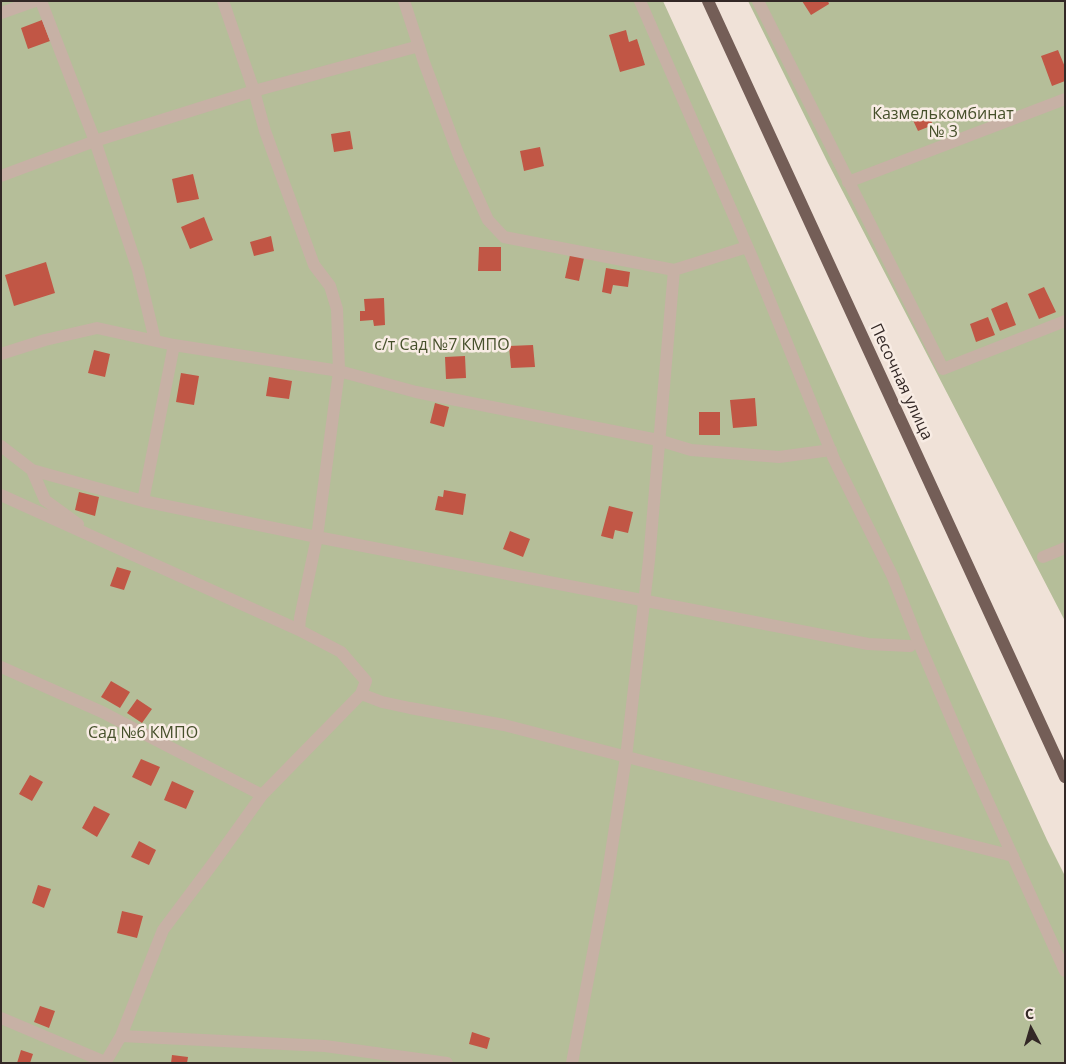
<!DOCTYPE html>
<html>
<head>
<meta charset="utf-8">
<style>
  body { margin:0 }
  #map { position:relative; width:1066px; height:1064px; overflow:hidden; background:#f0e2d8; font-family:"Open Sans",sans-serif }
  canvas { display:block }
  .frame { position:absolute; inset:0; border:2px solid #332826; pointer-events:none }
  .north { position:absolute; left:1006px; top:1004px; width:50px; height:50px; -webkit-text-stroke:4px #f8ece4; paint-order:stroke; rotate:354deg; font-size:14px; font-weight:700; line-height:20px; text-align:center; color:#332826 }
  .north::after { content:''; display:block; margin:auto; width:18px; height:22px; background:#332826; clip-path:polygon(50% 0,100% 100%,50% 72%,0 100%) }
</style>
</head>
<body>
<div id="map">
<canvas width="1066" height="1064"></canvas>
<div class="frame"></div>
<div class="north">С</div>
</div>
<script>
const context = document.querySelector('canvas').getContext('2d');
context.lineJoin = 'round';
function fill(path, color) {
  context.fillStyle = color;
  context.fill(path, 'evenodd');
}
function toPath(rows) {
  const path = new Path2D();
  for (const r of rows) {
    path.moveTo(r[0], r[1]);
    for (let i = 2; i < r.length; i += 2) path.lineTo(r[i], r[i + 1]);
  }
  return path;
}
function stroke(path, color, width, dash) {
  context.strokeStyle = color;
  context.lineWidth = width;
  context.lineCap = dash ? 'butt' : 'round';
  context.setLineDash(dash || []);
  context.stroke(path);
}
function write(font, color, halo, rows, align = 'center') {
  context.font = font + ' "Open Sans",sans-serif';
  context.lineWidth = 5;
  context.setLineDash([]);
  context.textBaseline = 'middle';
  context.strokeStyle = halo;
  context.fillStyle = color;
  for (const [text, x, y, turn = 0] of rows) {
    context.save();
    context.translate(x, y);
    context.rotate((+turn || 0) * Math.PI / 180);
    context.textAlign = isNaN(turn) ? turn : align;
    if (halo) context.strokeText(text, 0, 0);
    context.fillText(text, 0, 0);
    context.restore();
  }
}
fill(toPath([
  [1,1,663,1,1047,840,1065,876,1065,1063,1,1063],
  [748,1,1065,1,1065,621,828,163]
]), '#b5be99');
fill(toPath([
  [802,1,828,1,829,4,811,15],
  [42,20,50,41,28,49,21,28],
  [626,30,629,42,637,39,645,65,620,72,609,35],
  [1058,50,1065,67,1065,81,1052,86,1041,56],
  [926,109,933,125,918,131,911,116],
  [350,131,353,149,334,152,331,134],
  [540,147,544,166,524,171,520,151],
  [193,174,199,199,177,203,172,179],
  [204,217,213,240,190,249,181,227],
  [271,236,274,251,254,256,250,242],
  [479,247,501,247,501,271,478,271],
  [570,255,584,258,579,281,565,278],
  [46,262,55,293,14,306,5,275],
  [606,268,630,272,628,287,613,285,611,294,602,292],
  [1044,287,1056,312,1039,319,1028,294],
  [384,298,385,325,374,326,373,320,360,321,360,311,365,311,364,299],
  [1007,302,1016,325,1000,331,991,309],
  [988,317,995,335,976,342,970,324],
  [533,345,535,367,511,368,509,346],
  [94,350,110,354,105,377,88,373],
  [465,356,466,378,446,379,445,357],
  [181,373,199,376,194,405,176,402],
  [269,377,292,381,289,399,266,396],
  [755,398,757,426,733,428,730,400],
  [435,403,449,407,444,427,430,423],
  [699,412,720,412,720,435,699,435],
  [444,490,466,494,463,515,435,510,438,496,443,497],
  [79,492,99,497,95,516,75,510],
  [609,506,633,512,628,533,615,530,613,539,601,536],
  [510,531,530,539,523,557,503,549],
  [117,567,131,571,124,590,110,586],
  [111,681,130,692,120,708,101,697],
  [137,699,152,709,142,723,127,713],
  [141,759,160,767,151,786,132,777],
  [30,775,43,782,32,801,19,794],
  [172,781,194,791,186,809,164,800],
  [94,806,110,814,97,837,82,828],
  [139,841,156,850,149,865,131,857],
  [38,885,51,889,44,908,32,903],
  [122,911,143,916,137,938,117,933],
  [40,1006,55,1011,49,1028,34,1022],
  [472,1032,490,1038,487,1049,469,1044],
  [21,1050,33,1054,30,1063,17,1063],
  [172,1055,188,1057,187,1063,171,1063]
]), '#c15645');
stroke(toPath([
  [41,1,95,141,138,270,155,340],
  [223,1,254,91,265,131,314,265,330,286,337,309,339,371,317,537,300,618,299,630],
  [404,1,424,62,459,156,488,220,504,237,674,270,747,247],
  [640,1,754,262,834,459,893,577,918,641,969,760,1065,971],
  [758,1,943,369,1065,321],
  [1,13,35,1],
  [1,176,95,141,254,91,419,46],
  [848,182,1065,99],
  [1,354,45,340,97,328,174,345,339,371,416,392,658,440,691,450,779,457,831,450],
  [1,446,32,470,45,500,78,524],
  [32,470,143,501,317,537,868,644,910,646],
  [1,495,299,630,341,652,366,681,361,694,262,795,214,862,163,930,121,1036,105,1063],
  [143,501,174,345],
  [1043,557,1065,548],
  [1,667,102,712,262,795],
  [361,694,382,702,410,708,504,725,835,811,1013,856],
  [1,1018,105,1062],
  [121,1036,325,1046,447,1063],
  [572,1063,606,885,626,757,649,560,674,270]
]), '#c7b1a5', 12);
stroke(toPath([
  [708,1,1065,777]
]), '#745e57', 12);
write('16px', '#46502b', '#f8ece4', [
  ["Казмелькомбинат",943,114],
  ["№ 3",943,132],
  ["с/т Сад №7 КМПО",442,345],
  ["Сад №6 КМПО",143,733]
]);
write('16px', '#332826', '#f8ece4', [
  ["Песочная улица",901,382,65]
]);
</script>
</body>
</html>
